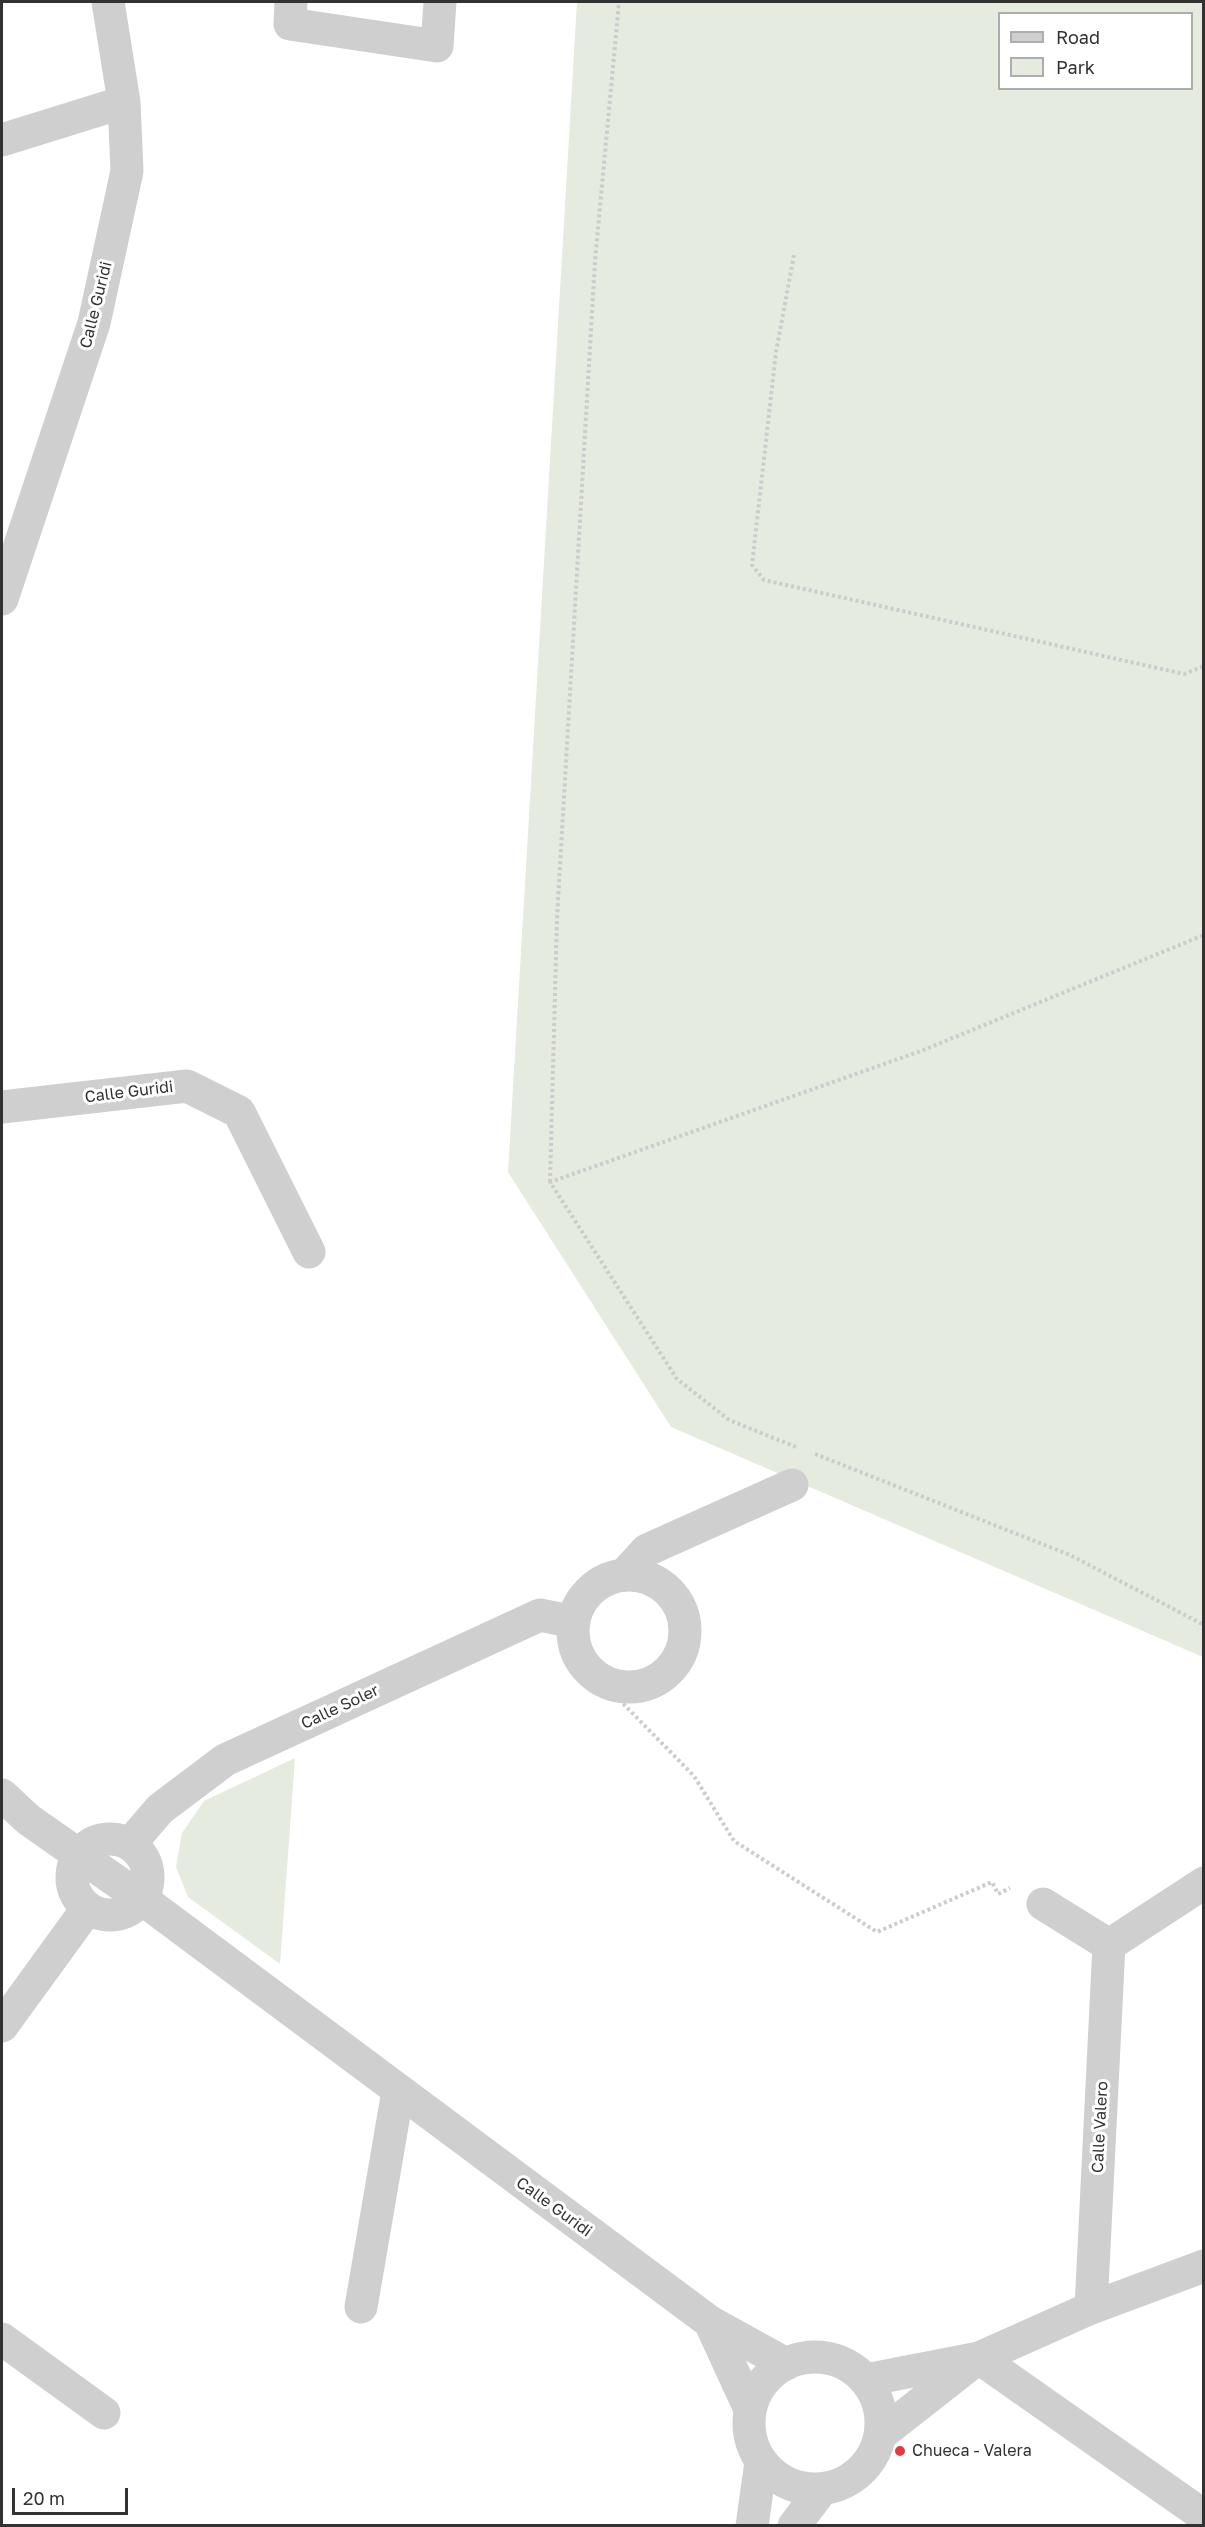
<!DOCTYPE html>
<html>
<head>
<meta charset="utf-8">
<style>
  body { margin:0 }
  #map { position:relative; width:1205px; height:2527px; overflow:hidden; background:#fff; font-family:"Golos Text",sans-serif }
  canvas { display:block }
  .frame { position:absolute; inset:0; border:3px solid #323232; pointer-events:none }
  .legend { position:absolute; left:998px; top:12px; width:195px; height:78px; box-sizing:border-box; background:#fff; border:2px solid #adadad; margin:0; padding:8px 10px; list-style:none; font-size:18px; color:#323232 }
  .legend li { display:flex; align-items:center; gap:12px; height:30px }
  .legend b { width:30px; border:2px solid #adadad }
  .scale { position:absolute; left:12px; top:2488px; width:116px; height:27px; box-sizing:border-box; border:3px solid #323232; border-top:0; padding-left:8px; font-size:18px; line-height:21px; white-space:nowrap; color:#323232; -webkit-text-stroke:4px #fff; paint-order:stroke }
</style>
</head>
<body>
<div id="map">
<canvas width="1205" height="2527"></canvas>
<div class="frame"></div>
<ul class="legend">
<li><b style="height:8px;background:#cfcfcf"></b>Road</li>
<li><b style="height:16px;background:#e5ebde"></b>Park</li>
</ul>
<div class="scale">20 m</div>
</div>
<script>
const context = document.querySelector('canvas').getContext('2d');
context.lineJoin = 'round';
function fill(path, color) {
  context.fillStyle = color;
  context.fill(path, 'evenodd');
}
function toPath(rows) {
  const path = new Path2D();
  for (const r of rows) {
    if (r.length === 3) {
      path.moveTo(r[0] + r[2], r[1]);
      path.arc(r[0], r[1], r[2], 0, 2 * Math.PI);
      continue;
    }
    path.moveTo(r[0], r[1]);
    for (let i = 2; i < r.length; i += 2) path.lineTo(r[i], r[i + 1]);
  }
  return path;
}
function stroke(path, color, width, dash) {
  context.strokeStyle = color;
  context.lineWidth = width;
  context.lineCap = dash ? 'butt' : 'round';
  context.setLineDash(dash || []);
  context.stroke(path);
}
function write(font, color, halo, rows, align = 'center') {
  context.font = font + ' "Golos Text",sans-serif';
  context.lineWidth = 6;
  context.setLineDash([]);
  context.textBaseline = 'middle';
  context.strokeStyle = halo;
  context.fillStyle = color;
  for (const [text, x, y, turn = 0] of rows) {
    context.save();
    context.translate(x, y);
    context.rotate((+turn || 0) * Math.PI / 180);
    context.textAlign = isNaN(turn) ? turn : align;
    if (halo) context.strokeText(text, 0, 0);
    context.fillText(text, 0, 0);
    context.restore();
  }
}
fill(toPath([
  [577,2,1203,2,1203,1657,671,1427,508,1172],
  [1000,14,1192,14,1192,88,1000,88],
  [295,1758,280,1964,188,1897,176,1867,182,1833,204,1801]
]), '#e5ebde');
stroke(toPath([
  [794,255,776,352,752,565,764,580,1184,674,1204,666],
  [550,1182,557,918,595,261,619,2],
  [796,1447,729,1420,677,1379,550,1182,921,1051,1204,935],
  [815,1454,1070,1555,1204,1625],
  [598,1678,694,1776,734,1841,877,1932,992,1882,998,1894,1010,1888]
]), '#ccc', 4, [3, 3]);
stroke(toPath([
  [291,2,290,24,437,46,440,2],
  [2,140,124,102],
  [2,599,94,323,127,171,124,102,108,2],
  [2,1107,187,1086,239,1112,309,1252],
  [624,1575,647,1550,792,1485],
  [629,1631,56],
  [2,1795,29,1820,142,1899,710,2322,786,2364],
  [110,1877,38],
  [130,1844,160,1809,225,1760,540,1615,574,1622],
  [1043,1904,1109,1945],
  [2,2026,87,1909],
  [361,2307,398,2091],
  [1091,2308,1109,1945,1204,1883],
  [710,2322,750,2409],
  [2,2339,104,2413],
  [815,2423,66],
  [979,2358,1204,2516],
  [866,2380,979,2358,1091,2308,1204,2266],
  [880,2435,973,2362],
  [752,2526,761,2462],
  [794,2526,822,2489]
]), '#cfcfcf', 33);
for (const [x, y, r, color] of [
  [900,2451,6,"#e23b42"]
]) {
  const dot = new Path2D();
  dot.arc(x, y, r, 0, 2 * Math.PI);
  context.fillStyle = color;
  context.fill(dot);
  stroke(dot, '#fff', 2);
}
write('16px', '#323232', '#fff', [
  ["Calle Guridi",96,305,-76],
  ["Calle Guridi",129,1092,-7],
  ["Calle Soler",340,1707,-25],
  ["Calle Valero",1100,2127,-87],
  ["Calle Guridi",554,2207,36]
]);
write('16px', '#323232', '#fff', [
  ["Chueca - Valera",912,2451]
], 'left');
</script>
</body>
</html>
